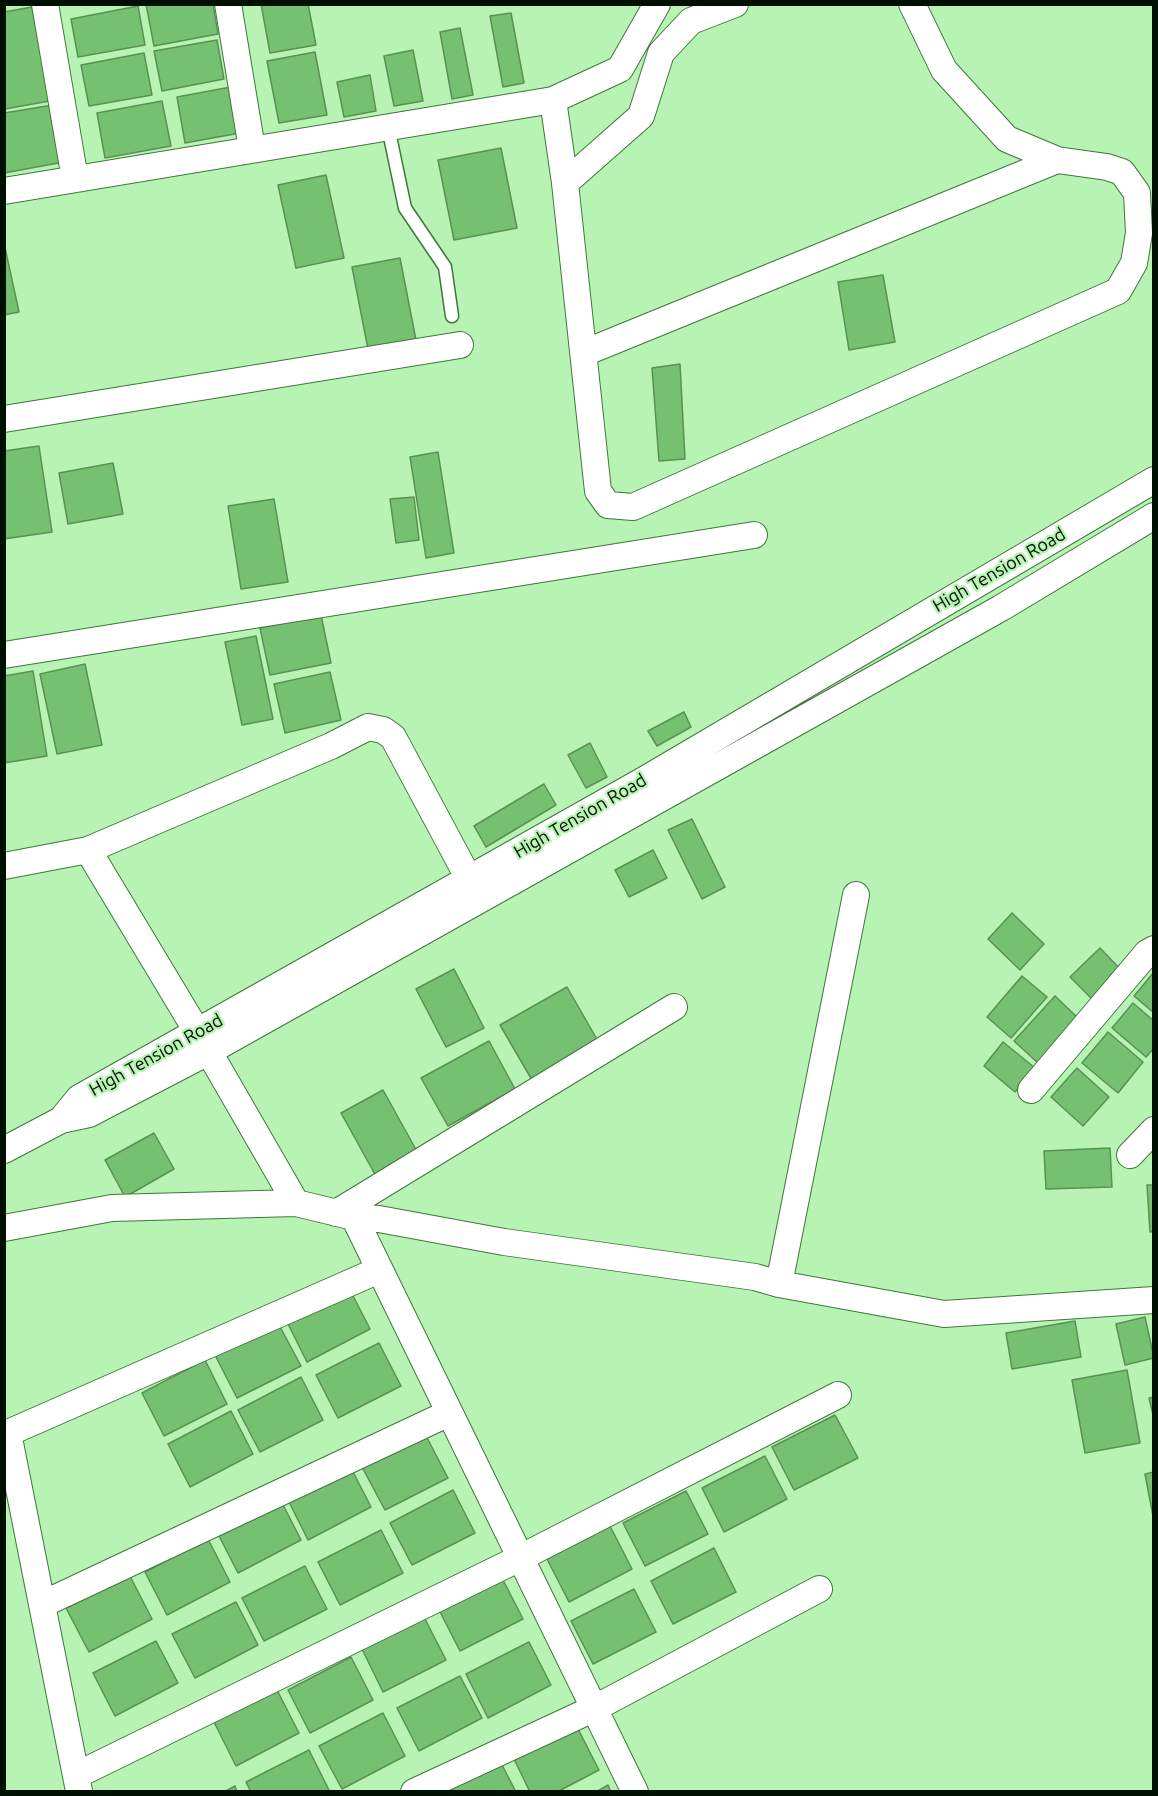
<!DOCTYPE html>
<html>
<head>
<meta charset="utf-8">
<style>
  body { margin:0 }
  #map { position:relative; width:1158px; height:1796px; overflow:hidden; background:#b7f3b2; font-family:Ubuntu,sans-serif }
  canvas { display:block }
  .frame { position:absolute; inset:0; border:6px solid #001000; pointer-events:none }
</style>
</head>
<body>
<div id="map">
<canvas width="1158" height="1796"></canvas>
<div class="frame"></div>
</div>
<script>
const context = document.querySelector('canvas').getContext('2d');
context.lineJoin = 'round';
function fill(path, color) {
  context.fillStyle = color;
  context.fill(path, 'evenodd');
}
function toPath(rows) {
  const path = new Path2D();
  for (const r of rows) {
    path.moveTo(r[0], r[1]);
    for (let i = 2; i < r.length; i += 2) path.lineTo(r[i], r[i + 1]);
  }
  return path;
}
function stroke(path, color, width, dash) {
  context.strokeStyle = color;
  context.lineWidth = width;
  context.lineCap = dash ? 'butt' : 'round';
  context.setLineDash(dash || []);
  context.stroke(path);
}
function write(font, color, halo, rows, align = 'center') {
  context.font = font + ' Ubuntu,sans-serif';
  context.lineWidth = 4.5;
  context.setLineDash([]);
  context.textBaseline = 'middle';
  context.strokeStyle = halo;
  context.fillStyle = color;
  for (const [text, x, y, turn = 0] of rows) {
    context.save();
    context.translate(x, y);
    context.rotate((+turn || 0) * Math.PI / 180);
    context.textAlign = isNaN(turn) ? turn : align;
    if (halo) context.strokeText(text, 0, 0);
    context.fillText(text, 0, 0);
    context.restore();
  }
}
const building = toPath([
  [146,4,213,4,218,34,154,46,146,4],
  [261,4,308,4,316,45,270,53,261,4],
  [138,6,145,45,78,57,71,19,138,6],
  [32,7,50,101,5,109,4,12,32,7],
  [511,13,524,83,503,87,490,16,511,13],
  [460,28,473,95,452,99,440,32,460,28],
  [217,40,224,79,162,91,154,51,217,40],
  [413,50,423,101,394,106,384,56,413,50],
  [315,52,327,115,279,123,267,61,315,52],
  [144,53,152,95,89,106,81,65,144,53],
  [370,75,376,111,344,117,337,82,370,75],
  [231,87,240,133,185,143,177,97,231,87],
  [162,101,171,146,105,158,97,113,162,101],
  [53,105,64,162,4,173,4,113,53,105],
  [501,148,517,228,454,240,438,160,501,148],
  [326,175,344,258,296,268,278,185,326,175],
  [4,243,19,312,4,315,4,243],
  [400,258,416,340,368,349,352,267,400,258],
  [883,275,895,342,849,350,838,282,883,275],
  [680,364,685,459,659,461,652,368,680,364],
  [39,446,52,532,4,539,4,451,39,446],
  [438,452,454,553,426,558,410,457,438,452],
  [113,463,123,514,68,524,59,473,113,463],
  [414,497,419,540,396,543,390,499,414,497],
  [274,499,288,582,241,589,228,506,274,499],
  [321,615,331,663,270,675,260,628,321,615],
  [256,636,273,719,242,725,225,642,256,636],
  [85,664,102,745,57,754,40,674,85,664],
  [33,671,47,756,4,763,4,676,33,671],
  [330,672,341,720,285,733,274,684,330,672],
  [684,712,691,727,657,746,648,731,684,712],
  [590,743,607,777,586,788,568,755,590,743],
  [544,784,556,805,486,847,474,826,544,784],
  [692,819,725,887,702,899,668,830,692,819],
  [653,850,667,878,629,897,615,870,653,850],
  [1012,913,1044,944,1020,970,988,939,1012,913],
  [1100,948,1126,975,1097,1004,1070,977,1100,948],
  [454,969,484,1028,446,1047,416,989,454,969],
  [1154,972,1154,1013,1134,996,1154,972],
  [1022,976,1047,997,1011,1038,987,1017,1022,976],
  [567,987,598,1041,532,1080,500,1025,567,987],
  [1055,996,1079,1019,1038,1063,1014,1041,1055,996],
  [1133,1003,1154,1021,1154,1048,1146,1057,1112,1028,1133,1003],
  [1108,1032,1143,1062,1118,1093,1082,1063,1108,1032],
  [489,1041,515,1089,448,1126,421,1078,489,1041],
  [1003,1042,1035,1068,1015,1092,984,1066,1003,1042],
  [1077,1068,1109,1097,1083,1126,1051,1097,1077,1068],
  [383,1090,419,1155,377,1178,341,1113,383,1090],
  [154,1133,174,1169,125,1197,105,1160,154,1133],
  [1110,1148,1112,1187,1046,1189,1044,1151,1110,1148],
  [1147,1185,1154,1185,1154,1231,1150,1232,1147,1185],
  [348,1286,370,1329,307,1362,285,1318,348,1286],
  [1145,1317,1154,1358,1125,1365,1116,1324,1145,1317],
  [1075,1321,1081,1357,1012,1369,1006,1333,1075,1321],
  [278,1323,301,1366,237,1398,215,1355,278,1323],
  [379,1343,401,1386,338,1418,316,1375,379,1343],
  [205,1360,227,1404,164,1436,142,1393,205,1360],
  [1127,1370,1140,1443,1085,1453,1072,1380,1127,1370],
  [301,1377,323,1420,260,1452,238,1410,301,1377],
  [1154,1397,1154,1419,1149,1398,1154,1397],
  [231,1411,253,1454,190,1487,168,1444,231,1411],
  [835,1415,858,1458,794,1490,772,1447,835,1415],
  [425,1434,448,1478,385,1510,362,1467,425,1434],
  [765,1456,787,1499,724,1532,702,1488,765,1456],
  [349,1464,371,1507,308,1540,286,1496,349,1464],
  [1154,1472,1154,1516,1153,1516,1145,1474,1154,1472],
  [453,1490,475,1533,412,1565,390,1523,453,1490],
  [686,1491,708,1534,645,1566,623,1523,686,1491],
  [279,1497,301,1540,238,1573,216,1530,279,1497],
  [610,1526,632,1569,569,1602,547,1559,610,1526],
  [381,1530,403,1573,340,1605,318,1562,381,1530],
  [208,1539,230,1582,167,1615,145,1572,208,1539],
  [714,1548,736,1592,673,1624,651,1581,714,1548],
  [305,1566,327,1609,264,1641,242,1598,305,1566],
  [130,1576,152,1619,89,1652,66,1608,130,1576],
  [501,1576,523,1619,460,1651,438,1608,501,1576],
  [634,1589,656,1632,593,1664,571,1621,634,1589],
  [236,1602,258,1645,195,1678,172,1634,236,1602],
  [424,1617,446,1660,383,1692,362,1649,424,1617],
  [156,1641,178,1683,115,1716,93,1673,156,1641],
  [529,1642,551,1685,488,1718,466,1674,529,1642],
  [351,1657,373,1700,310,1733,288,1690,351,1657],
  [460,1676,482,1718,419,1751,397,1708,460,1676],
  [277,1690,299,1733,236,1766,214,1722,277,1690],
  [383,1713,405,1756,342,1789,319,1746,383,1713],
  [577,1727,599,1770,557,1792,530,1792,514,1759,577,1727],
  [309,1750,330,1792,251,1792,246,1782,309,1750],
  [501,1763,516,1792,445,1792,501,1763],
  [608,1785,611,1792,596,1792,608,1785],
  [235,1786,237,1792,224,1792,235,1786]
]);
fill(building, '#76c171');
stroke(building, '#599155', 1.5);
const lane = toPath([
  [388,127,405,208,445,267,452,316]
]);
const street = toPath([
  [45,4,75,179],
  [228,4,252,149],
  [553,100,565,183,598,491,608,505,633,507,1118,291,1134,263,1139,233,1137,193,1122,172,1107,167,1057,160,1007,139,944,70,912,4],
  [565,183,641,116,661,53,691,21,735,4],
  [4,191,553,100,620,69,657,4],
  [584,353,1057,160],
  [4,419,460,345],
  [4,655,754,535],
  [88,850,198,1033,296,1203],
  [4,866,88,850,331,746,368,727,383,730,393,737,469,879],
  [1031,1090,1147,953,1154,949],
  [61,1120,79,1098,644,780,1154,480],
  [4,1150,61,1120,89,1114,208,1052,1001,608,1154,516],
  [1130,1155,1154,1130],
  [336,1213,674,1007],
  [354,1217,635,1792],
  [4,1228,112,1208,296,1203,354,1217,379,1219,504,1242,755,1277,779,1284,944,1314,1154,1300],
  [779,1284,856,895],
  [43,1604,449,1413],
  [77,1775,520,1558,838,1395],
  [79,1791,8,1433,379,1270],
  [414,1792,595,1708,819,1589]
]);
stroke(lane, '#40773d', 15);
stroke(street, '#40773d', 28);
stroke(lane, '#fff', 12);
stroke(street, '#fff', 26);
write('18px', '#001000', '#b7f3b2', [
  ["High Tension Road",999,570,-30],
  ["High Tension Road",580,816,-30],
  ["High Tension Road",156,1055,-29]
]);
</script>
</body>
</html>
